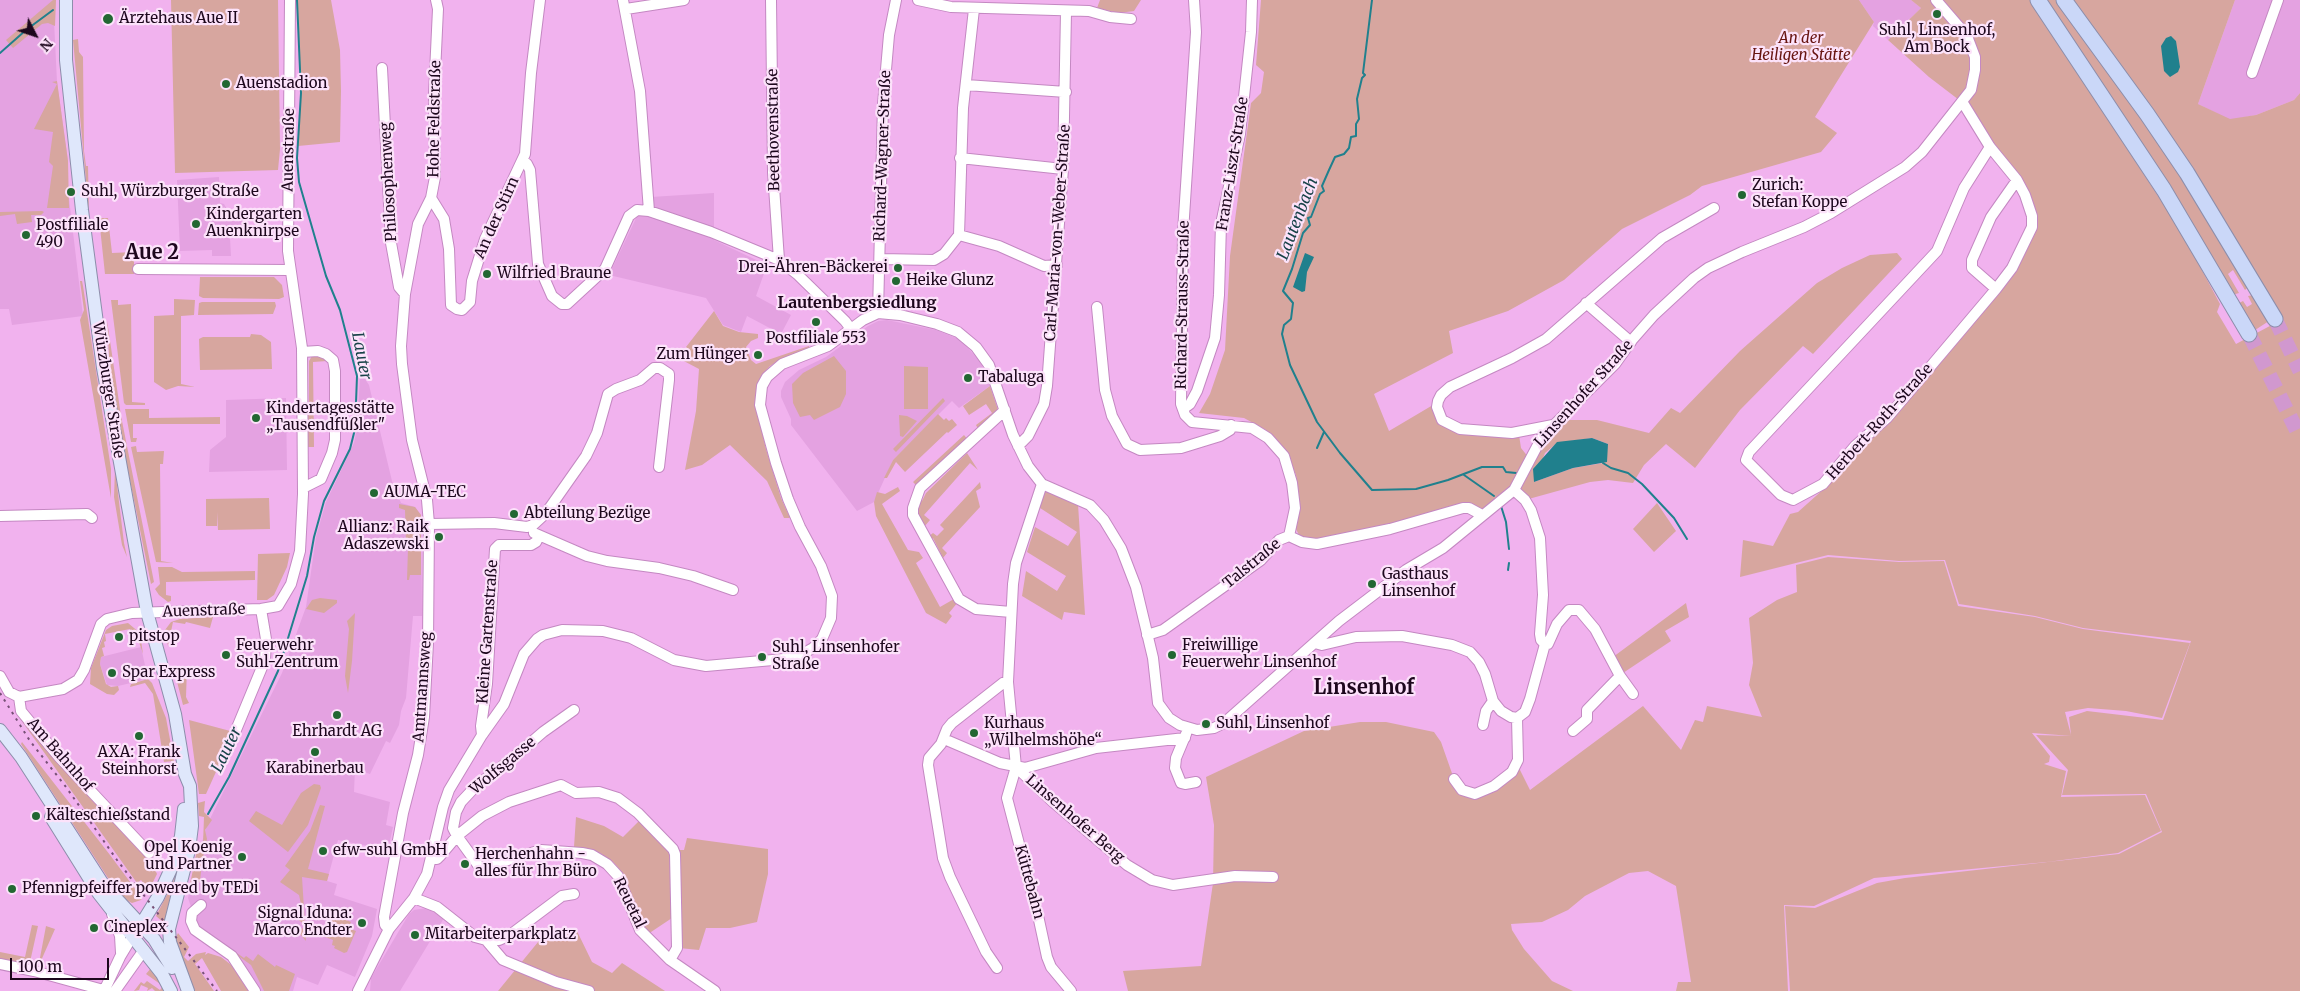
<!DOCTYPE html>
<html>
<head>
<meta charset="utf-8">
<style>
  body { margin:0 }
  #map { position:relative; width:2300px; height:991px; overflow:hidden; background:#f1b2ee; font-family:Merriweather,serif }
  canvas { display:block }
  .north { position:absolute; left:10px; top:10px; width:50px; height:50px; -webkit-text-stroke:4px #fce2fa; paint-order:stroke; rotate:131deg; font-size:14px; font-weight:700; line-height:20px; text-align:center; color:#1d071d }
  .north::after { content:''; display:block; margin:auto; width:18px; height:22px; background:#1d071d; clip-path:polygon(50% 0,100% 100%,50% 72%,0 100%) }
  .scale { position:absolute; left:10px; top:958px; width:99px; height:22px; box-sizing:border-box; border:2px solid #1d071d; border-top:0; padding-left:6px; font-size:15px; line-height:18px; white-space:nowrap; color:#1d071d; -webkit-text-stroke:4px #fce2fa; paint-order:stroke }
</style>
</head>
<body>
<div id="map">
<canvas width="2300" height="991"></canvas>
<div class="north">N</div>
<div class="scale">100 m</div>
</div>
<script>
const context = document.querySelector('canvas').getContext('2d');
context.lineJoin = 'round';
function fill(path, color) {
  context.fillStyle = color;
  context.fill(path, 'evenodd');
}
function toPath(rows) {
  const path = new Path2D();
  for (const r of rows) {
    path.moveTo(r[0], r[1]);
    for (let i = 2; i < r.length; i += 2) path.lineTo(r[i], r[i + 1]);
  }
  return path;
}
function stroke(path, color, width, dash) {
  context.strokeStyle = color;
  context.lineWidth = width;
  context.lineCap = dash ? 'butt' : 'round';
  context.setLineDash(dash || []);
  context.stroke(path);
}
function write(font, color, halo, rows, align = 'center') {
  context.font = font + ' Merriweather,serif';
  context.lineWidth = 4.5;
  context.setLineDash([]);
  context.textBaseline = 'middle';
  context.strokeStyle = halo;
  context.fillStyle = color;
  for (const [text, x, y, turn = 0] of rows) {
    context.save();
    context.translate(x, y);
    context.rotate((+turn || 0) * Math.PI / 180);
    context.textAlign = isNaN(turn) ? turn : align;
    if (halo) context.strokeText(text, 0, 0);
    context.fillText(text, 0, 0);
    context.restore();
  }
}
fill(toPath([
  [0,0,53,0,57,82,68,161,67,182,83,316,12,325,9,309,0,309],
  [1859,0,1911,0,1921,8,1888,40,1873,26,1874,22],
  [2235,0,2300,0,2300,93,2294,100,2256,115,2230,120,2198,104],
  [219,177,220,203,224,204,229,213,246,216,245,226,230,238,231,256,212,256,212,250,180,251,177,180],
  [714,193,714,240,767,265,756,296,791,315,781,334,747,316,741,332,723,325,706,298,609,275,638,214,651,197],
  [887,320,936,330,959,339,981,362,990,386,959,408,952,401,893,460,874,502,857,511,791,425,791,419,781,397,781,391,785,382,799,370,826,357,868,326,878,321],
  [363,376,369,385,392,481,401,503,415,507,421,515,422,616,413,616,406,698,401,711,399,725,390,743,386,741,370,774,355,769,354,792,390,802,386,825,393,827,388,850,338,840,327,881,337,884,334,895,377,909,372,936,355,977,327,965,318,985,297,977,293,991,259,991,242,962,200,933,188,898,206,827,282,673,306,607,316,537,326,502,354,443,357,429,360,377],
  [286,398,287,470,209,472,210,450,226,437,226,400],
  [141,647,148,679,118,686,107,685,100,664,101,657],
  [427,908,444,918,400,991,370,991,371,978,409,914,414,910]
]), '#e4a2e1');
fill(toPath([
  [53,0,56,0,55,26,48,23,42,24,13,48,6,40],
  [171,0,278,0,280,149,278,170,175,173],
  [297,0,331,0,340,50,341,91,340,142,298,146,301,93],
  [1100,0,1141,0,1134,11,1119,13,1097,8],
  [1261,0,1859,0,1874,22,1815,117,1837,133,1821,152,1702,186,1690,195,1622,229,1564,280,1508,311,1449,331,1453,353,1374,394,1389,431,1438,402,1447,422,1519,435,1521,448,1529,458,1558,420,1597,420,1649,433,1671,408,1680,413,1740,351,1817,283,1842,268,1870,255,1897,253,1902,259,1813,354,1803,346,1740,410,1695,468,1666,444,1644,465,1633,483,1608,480,1590,482,1525,500,1514,490,1484,509,1468,504,1394,524,1316,539,1300,537,1295,527,1299,503,1296,475,1288,456,1266,430,1244,418,1199,413,1210,394,1225,350,1230,256,1251,103,1261,93,1264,72,1256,65],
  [1592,438,1608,444,1603,463,1573,468,1534,482,1545,453,1557,443],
  [1911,0,2030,0,2181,231,2220,304,2217,312,2236,344,2283,319,2192,168,2072,0,2235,0,2198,104,2230,119,2256,115,2294,100,2300,93,2300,991,1790,991,1785,906,1815,908,1877,883,1905,878,2119,854,2162,832,2146,794,2062,795,2068,770,2036,735,2072,736,2032,733,2050,756,2049,762,2044,764,2066,771,2061,797,2145,795,2161,831,2118,853,2047,862,1874,878,1814,906,1784,905,1788,991,1676,991,1678,982,1691,982,1676,886,1648,871,1629,873,1585,896,1568,910,1542,922,1511,924,1512,930,1524,949,1552,981,1573,991,1128,991,1123,971,1201,966,1213,883,1214,825,1206,777,1304,731,1360,722,1386,722,1434,732,1441,742,1454,779,1475,794,1517,764,1530,790,1643,706,1681,750,1695,720,1703,722,1707,706,1762,717,1749,685,1753,663,1749,618,1777,600,1797,592,1796,565,1828,557,1899,562,1944,561,1958,606,2035,617,2083,629,2190,643,2162,718,2126,711,2088,708,2065,712,2071,735,2069,717,2087,711,2163,720,2191,641,2083,628,2035,616,1959,604,1945,560,1899,561,1828,555,1740,577,1743,540,1773,546,1790,514,1798,512,1835,479,1844,464,2023,257,2035,232,2036,219,1963,103,1929,77,1888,40,1921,8],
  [2043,0,2057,0,2182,176,2248,287,2245,290,2233,270,2228,274,2239,293,2232,295],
  [78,39,79,52,83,57,84,151,86,166,88,166,89,213,73,40],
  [57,81,68,161,69,208,47,208,53,166,49,162,53,132,34,129,57,84,52,82],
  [42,211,44,212,41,215,31,215,32,222,17,224,15,214,0,216,0,212],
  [99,218,108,218,112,253,134,252,134,274,105,274],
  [200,277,274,277,282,285,284,297,279,299,203,298,199,296],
  [80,281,82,281,83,286,111,469,111,498,80,320,84,310],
  [2254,295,2269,321,2252,332,2237,304,2243,301,2247,307,2252,304,2248,296],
  [174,299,195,300,194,315,181,316,181,384,195,387,178,386,166,390,154,382,154,316,174,315],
  [111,300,118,300,118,305,131,304,132,402,145,403,145,405,126,405,124,403],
  [202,302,275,302,276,306,273,314,198,315,199,303],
  [714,311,723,326,739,332,758,334,758,338,751,341,746,347,751,360,756,364,809,346,809,349,778,361,770,366,764,373,756,405,766,449,781,498,790,518,784,518,767,481,730,445,702,465,685,470,696,411,699,369,680,359,689,350,686,347],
  [107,320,121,416,154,582,151,584,116,411,109,356],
  [251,334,261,335,271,342,272,369,200,370,199,339,203,337,250,337],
  [321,355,327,361,313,362,314,447,305,447,306,416,309,405,309,361,312,356],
  [834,356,846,371,846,394,840,407,814,420,810,415,800,417,793,403,792,384,803,373],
  [904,366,928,367,928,409,904,409],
  [990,386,998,410,978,429,976,425,992,413,986,404,969,415,963,406],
  [943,398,945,401,896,452,893,449],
  [125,409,149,409,149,418,220,417,220,424,133,424,133,438,137,438,136,442,131,442],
  [938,414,944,420,946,418,949,421,952,419,957,425,948,433,947,432,905,472,896,462,887,478,884,478,893,460],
  [899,415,907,416,917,421,903,437,900,436],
  [964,435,968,440,918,487,913,482],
  [136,446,137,452,164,451,163,464,160,464,161,561,173,563,156,562,131,447],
  [967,453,978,470,970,463,924,515,930,520,924,527,927,530,926,531,916,518,917,500,922,501,926,493],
  [115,469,124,543,127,557,122,545,114,497],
  [980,482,981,488,976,491,980,507,942,548,947,553,943,558,933,538,929,541,928,537,933,533,937,536,944,529,940,525],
  [898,487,900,491,882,504,908,550,919,552,923,558,916,563,940,607,954,599,958,602,949,613,952,616,946,624,926,613,876,516,874,502,877,492,885,494],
  [1047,490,1078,504,1085,615,1064,612,1062,620,1022,596,1026,571,1057,591,1066,576,1027,552,1035,527,1068,546,1077,532,1037,506,1044,492],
  [269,498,270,529,218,530,217,512,217,526,206,526,206,499],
  [1657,503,1676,531,1654,552,1633,529],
  [399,504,415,507,421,515,421,575,410,575,409,580,407,580,408,548,406,544,405,510,399,508],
  [290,553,287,567,274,595,267,600,257,600,258,554],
  [158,567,172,567,182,572,255,571,255,580,166,582,166,595,171,596,171,601,168,602,159,595,155,589,160,584],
  [320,598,337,600,337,603,324,613,306,609,312,600],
  [1686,603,1689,617,1665,631,1671,641,1623,673,1613,657],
  [355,613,352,661,348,693,345,676,349,629,347,621],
  [213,617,210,628,186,622,185,624,173,622,168,646,165,630,171,622,180,619],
  [128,623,140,633,143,654,138,639,133,641,130,629,105,634,106,641,104,642,105,647,102,648,104,656,101,657,100,664,106,684,111,687,118,686,119,690,114,695,107,694,90,684,91,668,106,630,112,626],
  [187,668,186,697,189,703,183,705,174,670],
  [148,679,152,683,166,718,174,761,164,762,153,694,145,683,130,687,131,684],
  [16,713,19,713,151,861,157,874,149,890,141,880,137,883],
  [189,720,234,732,206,794,199,794],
  [22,742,110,855,142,898,141,900,132,903,126,900,108,878,21,744],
  [314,784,320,785,321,788,308,825,288,852,249,821,256,811,282,825,301,793],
  [205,801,204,812,212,820,205,830,207,839,202,862,200,882,190,884,197,850,202,850,203,844,204,817,199,816,198,803],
  [320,805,325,806,308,869,329,874,327,881,302,877,306,941,299,933,305,925,296,918,301,914,304,906,301,904,299,895,280,882,290,870,285,866,310,831],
  [644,816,678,850,684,850,687,838,768,849,768,874,757,922,730,928,706,928,699,950,679,948,678,914,648,934,643,927,623,873,613,862,600,853,574,847,576,817,604,826,623,837],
  [181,860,164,923,156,916,171,887],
  [336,916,351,922,348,928,356,931,347,952,344,953,334,948,335,946,332,945,333,940,325,937,333,917],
  [32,925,38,926,30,962,24,965,0,961,0,952,25,957],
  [46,926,55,929,40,963,39,963],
  [564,929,576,929,592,962,612,973,622,963,665,991,498,991,547,931],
  [178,933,189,947,184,957,188,961,196,954,206,952,205,955,208,953,221,957,234,967,249,991,221,991,202,958,195,964,214,991,193,991,175,939],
  [231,949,244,958,246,956,253,961,258,954,275,967,276,965,295,974,289,991,264,991,251,965,230,950],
  [151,968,167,991,155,991,152,988,147,991,148,988,141,985,139,990,134,991,141,982,144,984,147,981,160,990,163,986,146,974]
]), '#d7a69f');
fill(toPath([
  [2171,36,2176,41,2180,67,2178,72,2170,77,2164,71,2161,46,2166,38],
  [1305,253,1314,257,1307,272,1305,291,1302,292,1293,287],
  [1592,438,1608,444,1607,462,1573,468,1534,482,1533,469,1557,442]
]), '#20808d');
stroke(toPath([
  [1372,0,1363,73,1365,75,1362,78,1357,99,1359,119,1356,124,1356,136,1351,137,1349,148,1344,154,1335,157,1329,170,1322,186,1324,191,1320,194,1311,217,1308,218,1310,225,1303,233,1292,269,1283,291,1293,303,1291,319,1284,325,1282,334,1290,365,1317,422,1340,453,1372,490,1416,489,1448,480,1482,467,1503,467,1506,472,1516,473],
  [0,53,26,30,53,10],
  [1317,448,1324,432],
  [1603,463,1611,468,1628,473,1642,484,1674,518,1687,539],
  [1464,475,1494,496],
  [1501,506,1506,522,1509,549],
  [1508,570,1509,563],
  [208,814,229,777,278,671,307,576,314,537,324,501,350,449,355,429,357,376,340,310,326,276,299,182,297,158,301,93,297,0]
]), '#20808d', 2);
stroke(toPath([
  [2275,319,2300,371],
  [2249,334,2300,437]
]), '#d198cf', 15, [15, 8]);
const minor = toPath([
  [623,0,640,91,649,211],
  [771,0,773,172,779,260],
  [918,0,951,7,1089,11,1110,17,1131,19],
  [1194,0,1196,32,1183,232,1181,404,1185,415,1192,422,1252,428,1268,438,1284,456,1292,483,1295,508,1289,536],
  [626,9,684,0],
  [382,68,391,243,399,287,405,294],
  [2252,73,2278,0],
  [966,85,1066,92],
  [1963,103,1990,147,2017,180,2025,195,2032,216,2032,227,2012,268,1996,289,1887,418,1855,446,1823,484,1793,500,1781,495,1746,460,1749,452,1937,251,1964,188,1990,147],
  [960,158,1063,169],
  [523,160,527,164,530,170,538,264,552,296,562,304,567,304,605,269,629,216,637,210,649,211,711,232,779,260,797,274,845,321,851,329],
  [431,198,444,219,449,249,451,305,457,309,462,310,470,302,472,281,485,239,525,154,531,73,540,0],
  [959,235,963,108,974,9],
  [959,235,999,246,1044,266,1057,265],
  [880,259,934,260,944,254,959,235],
  [138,269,289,270],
  [1996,289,1972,268,1972,260,1991,217,2017,180],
  [1586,303,1631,342],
  [1097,307,1105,390,1112,416,1127,444,1140,450,1181,448,1220,436,1230,430,1231,425],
  [878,313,883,104,889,35,896,0],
  [302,352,318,351,326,354,333,360,335,371,335,440,332,453,321,479,303,488],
  [1183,409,1190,404,1197,391,1215,338,1219,295,1221,224,1240,134,1251,32,1252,0],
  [1005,410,920,488,913,508,913,515,959,599,976,609,1011,612],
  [1553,425,1512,433,1460,429,1442,420,1437,407,1438,401,1441,395,1450,387,1512,358,1546,339,1662,238,1714,208],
  [1018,446,1028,436,1044,404,1047,386,1063,169,1066,12],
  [1042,484,1016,563,1013,584,1008,682,1016,767,1007,798,1039,920,1047,957,1051,967,1071,991],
  [0,516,87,514,92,518],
  [429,524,494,523,527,527,533,525,546,513,586,456,597,433,608,394,616,389,640,380,654,368,660,368,669,374,669,380,659,467],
  [534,533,587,556,607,561,659,568,693,576,733,590],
  [1147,635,1163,630,1261,560,1279,540,1289,536,1302,542,1317,544,1390,529,1463,508,1469,508,1482,515],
  [1315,643,1322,645,1356,637,1402,636,1452,645,1470,652,1479,662,1485,674,1493,701,1501,711,1511,717,1517,718,1525,712,1530,699,1545,644,1541,640,1540,634,1543,595,1540,538,1531,510,1525,500,1514,490],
  [1545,644,1548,644,1557,624,1569,610,1579,610,1595,629,1620,676,1633,694],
  [0,676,9,692,19,697,63,689,78,680,84,670,101,624,107,619,132,613,261,609,278,606,291,584,300,551,303,494,302,348,288,251,290,0],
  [19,697,21,711,59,757,149,853],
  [574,710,543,732,513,758,476,786,461,802,456,812,453,828,457,836,478,865,482,868,541,850,582,853,592,855,607,864,618,876,640,930,670,960,715,991],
  [1483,725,1486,711,1493,701],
  [236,730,265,660,266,639,261,609],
  [1573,731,1587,719,1587,710,1620,676],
  [1186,734,1176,758,1175,768,1181,783,1185,784,1196,782],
  [482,735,481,726,487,684,495,549,499,545,531,545,536,542,539,536],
  [944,739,1000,763,1025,768,1096,748,1185,738],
  [1016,767,1053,802,1127,865,1152,880,1173,885,1235,876,1273,877],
  [1454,779,1462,790,1475,794,1494,786,1512,772,1518,760,1517,718],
  [431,859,437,859,440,856,457,836,482,816,509,802,561,785,576,793,599,792,618,798,638,813,673,849,675,854,677,948,670,960],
  [414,898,437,907,475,937,486,940,499,940,510,935,562,896,574,894],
  [201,905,192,913,191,921,195,930,232,956,255,991],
  [112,914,120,936,121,953],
  [389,929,385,925,384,917,403,813,418,755,424,717,428,643,429,524,427,500,412,440,402,364,401,346,405,294,418,224,431,198,435,177,434,94,438,9,436,0],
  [486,940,503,960,556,982,589,991],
  [0,964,34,971,107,991],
  [997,968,986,952,950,877,943,858,928,765,929,758,941,744,947,729,952,723,1003,683,1008,682],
  [104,991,120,957,132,937],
  [115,991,144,950],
  [358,991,389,929,414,898,427,874,443,807,449,790,482,735,504,704,524,654,537,639,543,635,562,630,603,631,631,638,674,660,706,666,795,658,813,648,822,639,831,618,832,596,821,566,800,527,788,499,776,463,760,405,762,386,767,377,782,364,828,346,863,320,878,313,900,315,937,324,958,332,976,347,989,365,1013,435,1028,466,1042,484,1090,505,1104,520,1121,548,1136,587,1153,658,1158,703,1169,718,1180,725,1197,730,1214,728,1224,723,1339,621,1406,570,1443,548,1514,490,1542,437,1615,364,1632,340,1654,315,1694,278,1708,268,1742,252,1804,227,1831,213,1905,167,1922,152,1971,90,1975,70,1975,57,1967,36,1936,0]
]);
const major = toPath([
  [66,0,66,60,82,210,103,368,147,612,175,714,185,774,190,786,192,826,189,850,169,929,170,942,188,991],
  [0,730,21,757,103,884,154,939,172,968],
  [51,817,99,894,162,974,171,991],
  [137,931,158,897,175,860,181,836,184,809]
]);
const highway = toPath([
  [2038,0,2164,190,2249,334],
  [2064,0,2147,114,2187,173,2275,319]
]);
stroke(minor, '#c488c2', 12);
stroke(major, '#8d8eab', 14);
stroke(highway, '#8d8eab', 17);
stroke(minor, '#fff', 10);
stroke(major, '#dfe7fb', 12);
stroke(highway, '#cad7f8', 15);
stroke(toPath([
  [0,693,30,741,66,787,117,860,217,991]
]), '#775076', 2, [2.5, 5]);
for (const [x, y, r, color] of [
  [1937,14,5,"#226732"],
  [108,19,6,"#226732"],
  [226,84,5,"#226732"],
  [71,192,5,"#226732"],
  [1742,195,5,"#226732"],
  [196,224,5,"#226732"],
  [26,235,5,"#226732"],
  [898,268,5,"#226732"],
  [487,274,5,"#226732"],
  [896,281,5,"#226732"],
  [816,322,5,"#226732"],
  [758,355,5,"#226732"],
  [968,378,5,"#226732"],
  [256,418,5,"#226732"],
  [374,493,5,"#226732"],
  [514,514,5,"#226732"],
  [439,537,5,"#226732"],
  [1372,584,5,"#226732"],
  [119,637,5,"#226732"],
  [226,655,5,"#226732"],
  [1172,655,5,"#226732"],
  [762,657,5,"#226732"],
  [112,673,5,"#226732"],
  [337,715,5,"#226732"],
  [1206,724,5,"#226732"],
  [974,733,5,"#226732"],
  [139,736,5,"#226732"],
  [315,752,5,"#226732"],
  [36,816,5,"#226732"],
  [323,851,5,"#226732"],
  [242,857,5,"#226732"],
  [465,864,5,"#226732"],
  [12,889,5,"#226732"],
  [362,923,5,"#226732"],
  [94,928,5,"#226732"],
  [415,935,5,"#226732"]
]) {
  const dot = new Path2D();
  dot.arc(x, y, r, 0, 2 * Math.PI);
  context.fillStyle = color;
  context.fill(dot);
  stroke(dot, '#fce2fa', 2);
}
write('15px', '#1d071d', '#fce2fa', [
  ["Ärztehaus Aue II",119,19],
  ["Suhl, Linsenhof,",1937,31,"center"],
  ["Am Bock",1937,48,"center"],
  ["Auenstadion",236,84],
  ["Zurich:",1752,186],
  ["Stefan Koppe",1752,203],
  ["Suhl, Würzburger Straße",81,192],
  ["Kindergarten",206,215],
  ["Auenknirpse",206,232],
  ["Postfiliale",36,226],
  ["490",36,243],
  ["Drei-Ähren-Bäckerei",888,268,"right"],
  ["Wilfried Braune",497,274],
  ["Heike Glunz",906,281],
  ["Postfiliale 553",816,339,"center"],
  ["Zum Hünger",748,355,"right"],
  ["Tabaluga",978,378],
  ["Kindertagesstätte",266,409],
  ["„Tausendfüßler\"",266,426],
  ["AUMA-TEC",384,493],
  ["Abteilung Bezüge",524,514],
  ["Allianz: Raik",429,528,"right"],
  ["Adaszewski",429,545,"right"],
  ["Gasthaus",1382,575],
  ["Linsenhof",1382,592],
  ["pitstop",129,637],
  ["Feuerwehr",236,646],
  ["Suhl-Zentrum",236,663],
  ["Freiwillige",1182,646],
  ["Feuerwehr Linsenhof",1182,663],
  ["Suhl, Linsenhofer",772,648],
  ["Straße",772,665],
  ["Spar Express",122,673],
  ["Kurhaus",984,724],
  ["„Wilhelmshöhe“",984,741],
  ["Suhl, Linsenhof",1216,724],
  ["Ehrhardt AG",337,732,"center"],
  ["AXA: Frank",139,753,"center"],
  ["Steinhorst",139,770,"center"],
  ["Karabinerbau",315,769,"center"],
  ["Kälteschießstand",46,816],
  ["Opel Koenig",232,848,"right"],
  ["und Partner",232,865,"right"],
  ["efw-suhl GmbH",333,851],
  ["Herchenhahn -",475,855],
  ["alles für Ihr Büro",475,872],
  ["Pfennigpfeiffer powered by TEDi",22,889],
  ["Signal Iduna:",352,914,"right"],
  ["Marco Endter",352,931,"right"],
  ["Cineplex",104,928],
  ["Mitarbeiterparkplatz",425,935]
], 'left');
write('italic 15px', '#671410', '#fce2fa', [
  ["An der",1801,39],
  ["Heiligen Stätte",1801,56]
]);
write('15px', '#1d071d', '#fce2fa', [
  ["Hohe Feldstraße",435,119,-89],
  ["Beethovenstraße",774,130,-91],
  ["Auenstraße",289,150,-89],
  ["Richard-Wagner-Straße",883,156,-88],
  ["Franz-Liszt-Straße",1233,164,-81],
  ["Philosophenweg",389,182,-93],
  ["An der Stirn",497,218,-66],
  ["Carl-Maria-von-Weber-Straße",1058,233,-86],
  ["Richard-Strauss-Straße",1183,305,-89],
  ["Würzburger Straße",108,390,81],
  ["Linsenhofer Straße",1584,394,-48],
  ["Herbert-Roth-Straße",1880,422,-48],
  ["Talstraße",1252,564,-39],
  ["Auenstraße",204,611,-2],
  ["Kleine Gartenstraße",488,632,-86],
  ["Amtmannsweg",423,687,-86],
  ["Am Bahnhof",60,755,49],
  ["Wolfsgasse",503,766,-40],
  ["Linsenhofer Berg",1075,819,41],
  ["Küttebahn",1029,882,75],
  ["Reuetal",629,903,64]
]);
write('italic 16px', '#184248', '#fce2fa', [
  ["Lautenbach",1298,219,-69],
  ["Lauter",361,356,79],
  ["Lauter",227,750,-64]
]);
write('bold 16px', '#1d071d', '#fce2fa', [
  ["Lautenbergsiedlung",857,303]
]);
write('bold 20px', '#1d071d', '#fce2fa', [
  ["Aue 2",152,253],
  ["Linsenhof",1364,688]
]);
</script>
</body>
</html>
